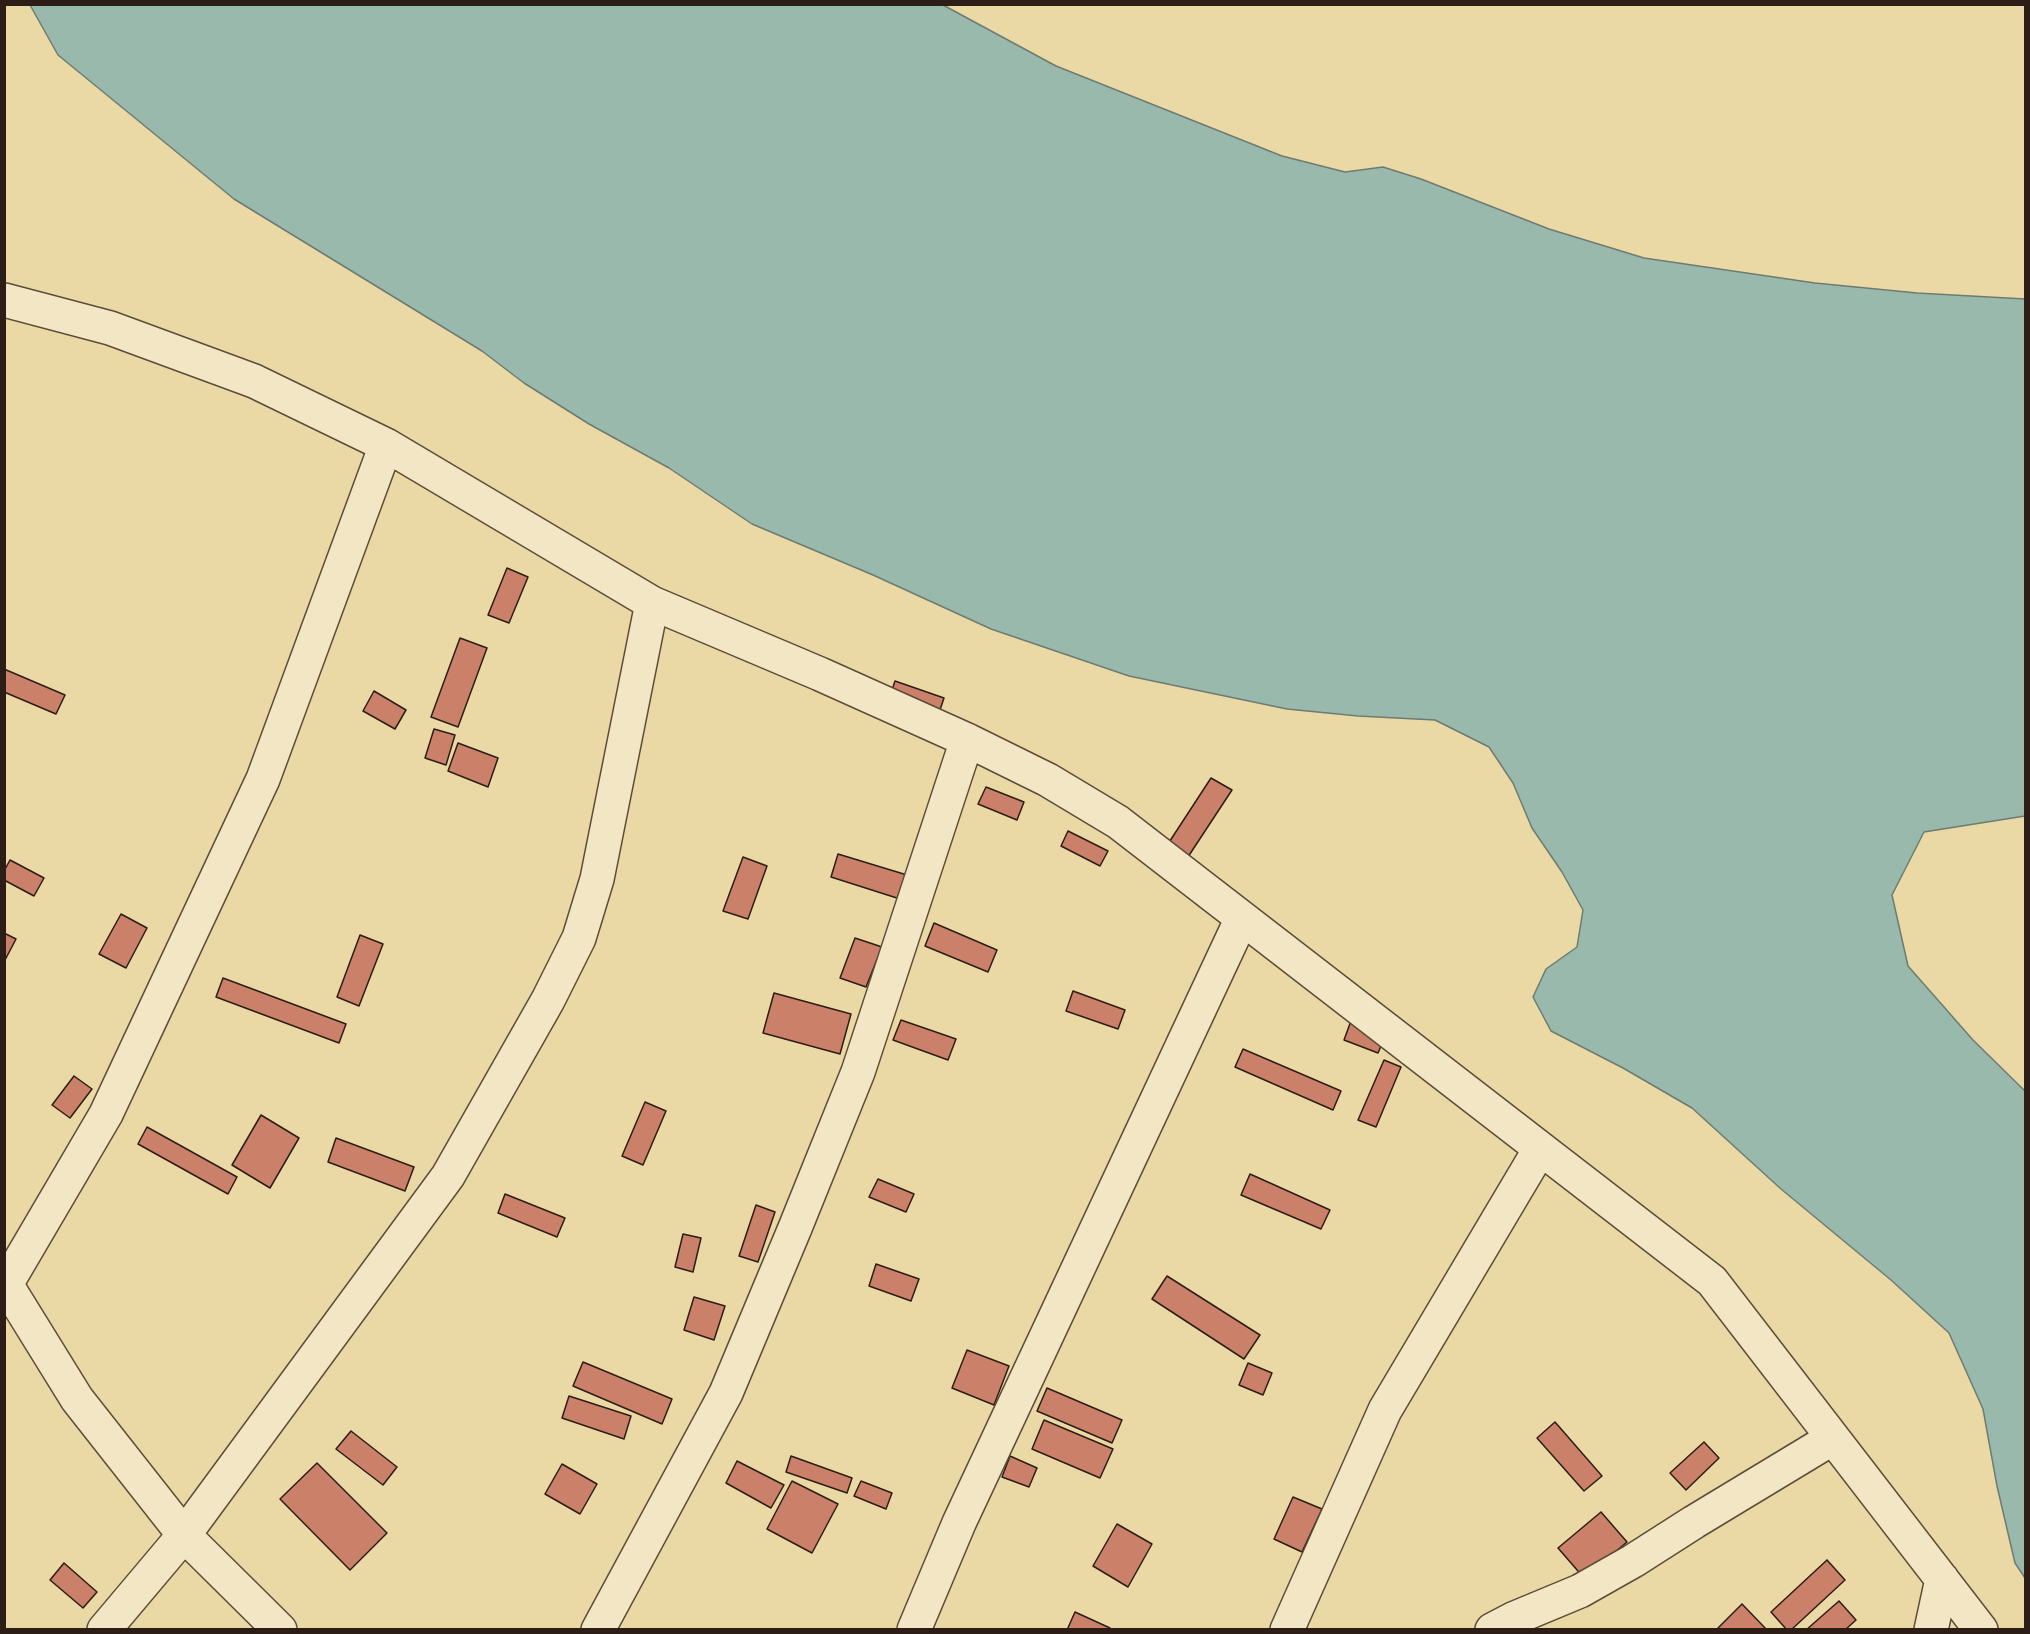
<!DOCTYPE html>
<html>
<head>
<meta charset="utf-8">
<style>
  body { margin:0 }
  #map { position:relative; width:2030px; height:1634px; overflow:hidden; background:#ebd9a5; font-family:"Libre Bodoni",serif }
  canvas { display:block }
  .frame { position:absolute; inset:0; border:6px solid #2c1d17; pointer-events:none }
</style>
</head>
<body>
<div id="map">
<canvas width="2030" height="1634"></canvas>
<div class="frame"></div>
</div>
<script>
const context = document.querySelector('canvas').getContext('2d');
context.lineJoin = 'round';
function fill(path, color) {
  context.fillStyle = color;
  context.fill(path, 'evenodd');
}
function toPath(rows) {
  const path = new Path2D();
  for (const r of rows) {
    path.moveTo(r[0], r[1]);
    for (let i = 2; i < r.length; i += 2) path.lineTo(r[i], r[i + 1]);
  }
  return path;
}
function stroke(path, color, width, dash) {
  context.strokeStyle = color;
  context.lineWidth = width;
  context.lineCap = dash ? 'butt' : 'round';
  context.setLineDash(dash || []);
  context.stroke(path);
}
const water = toPath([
  [30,5,943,5,1056,66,1282,156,1345,172,1383,167,1421,179,1549,229,1644,258,1815,283,1917,293,2025,299,2025,816,1924,832,1892,895,1908,966,1973,1040,2025,1091,2025,1578,2015,1563,1997,1486,1983,1409,1949,1333,1891,1280,1781,1189,1692,1108,1623,1068,1551,1031,1533,997,1546,969,1577,947,1583,910,1562,872,1532,828,1513,783,1489,747,1435,720,1358,716,1287,709,1129,676,991,629,873,575,752,524,669,468,589,424,524,383,482,351,234,199,58,55,30,5]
]);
fill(water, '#99b9ad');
stroke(water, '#6d7b71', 1.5);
const building = toPath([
  [507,568,528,577,509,623,488,615,507,568],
  [460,638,487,648,458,727,431,717,460,638],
  [4,669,65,695,56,714,4,692,4,669],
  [895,681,944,698,938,716,889,699,895,681],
  [374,691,406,710,395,729,363,711,374,691],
  [434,729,455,735,446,765,425,758,434,729],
  [458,743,498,758,488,787,448,771,458,743],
  [1211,778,1232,790,1184,863,1164,850,1211,778],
  [986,787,1024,802,1017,820,978,804,986,787],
  [1068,831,1108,851,1100,866,1061,846,1068,831],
  [838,854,907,875,900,899,831,877,838,854],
  [743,857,767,866,748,919,723,911,743,857],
  [10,860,44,878,34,896,4,880,4,871,10,860],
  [121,914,147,928,126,968,99,954,121,914],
  [934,923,997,950,988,972,925,946,934,923],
  [4,933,16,939,4,962,4,933],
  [360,935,383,944,359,1006,337,997,360,935],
  [855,938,882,947,866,987,840,978,855,938],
  [223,978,346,1024,339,1043,216,997,223,978],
  [1073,991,1125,1010,1118,1029,1066,1011,1073,991],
  [774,993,851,1014,840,1054,763,1033,774,993],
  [1352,1018,1387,1032,1378,1053,1344,1040,1352,1018],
  [901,1020,956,1039,948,1060,893,1040,901,1020],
  [1243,1049,1341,1091,1333,1110,1235,1067,1243,1049],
  [1384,1060,1401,1067,1376,1127,1358,1120,1384,1060],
  [74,1076,92,1089,70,1118,52,1105,74,1076],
  [645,1102,666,1111,643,1165,622,1156,645,1102],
  [261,1115,299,1138,270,1188,232,1165,261,1115],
  [147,1127,237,1177,228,1194,138,1144,147,1127],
  [336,1138,414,1167,405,1191,328,1162,336,1138],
  [1250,1174,1330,1210,1321,1229,1241,1195,1250,1174],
  [878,1179,914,1194,906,1212,869,1197,878,1179],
  [505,1194,565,1218,557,1237,498,1213,505,1194],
  [756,1205,775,1212,758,1262,739,1256,756,1205],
  [683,1234,701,1238,693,1272,675,1267,683,1234],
  [876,1264,919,1279,911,1301,869,1286,876,1264],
  [1167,1276,1260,1335,1244,1359,1152,1299,1167,1276],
  [694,1297,725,1306,714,1340,684,1330,694,1297],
  [967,1350,1009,1366,994,1405,952,1388,967,1350],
  [583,1362,672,1399,662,1424,573,1386,583,1362],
  [1248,1363,1272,1373,1263,1395,1239,1385,1248,1363],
  [1047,1388,1122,1420,1112,1443,1037,1411,1047,1388],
  [569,1396,631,1416,624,1439,562,1418,569,1396],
  [1044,1420,1113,1449,1100,1478,1032,1449,1044,1420],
  [1555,1422,1602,1476,1584,1491,1537,1438,1555,1422],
  [351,1431,397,1467,383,1485,336,1449,351,1431],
  [1704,1442,1719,1458,1686,1490,1670,1473,1704,1442],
  [791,1456,852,1478,847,1493,786,1472,791,1456],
  [1010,1456,1037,1468,1029,1487,1002,1477,1010,1456],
  [737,1461,784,1485,771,1508,726,1483,737,1461],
  [317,1463,387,1533,350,1570,280,1499,317,1463],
  [562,1464,597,1484,580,1514,545,1494,562,1464],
  [792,1481,838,1504,812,1553,767,1529,792,1481],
  [861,1481,892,1493,886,1509,854,1496,861,1481],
  [1293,1497,1322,1509,1302,1552,1274,1539,1293,1497],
  [1601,1512,1627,1542,1584,1578,1558,1548,1601,1512],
  [1117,1524,1152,1544,1128,1587,1093,1566,1117,1524],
  [1827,1560,1845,1580,1791,1630,1787,1630,1771,1612,1827,1560],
  [64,1563,97,1592,83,1608,50,1580,64,1563],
  [1839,1601,1856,1620,1845,1630,1806,1630,1839,1601],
  [1742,1604,1767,1630,1716,1630,1742,1604],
  [1075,1612,1110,1628,1110,1630,1067,1630,1075,1612]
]);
fill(building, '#ca8069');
stroke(building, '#2c1d17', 1.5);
const street = toPath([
  [4,300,110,328,254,381,386,445,652,603,820,674,967,740,1048,780,1118,822,1712,1281,1981,1630],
  [4,1281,77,1399,184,1535,280,1630],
  [4,1288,106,1114,263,779,386,445],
  [104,1630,184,1535,448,1176,548,1000,579,938,597,879,652,603],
  [598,1630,726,1393,795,1228,858,1072,967,740],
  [914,1630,959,1523,1242,918],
  [1287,1630,1385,1410,1540,1149],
  [1492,1630,1515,1618,1580,1591,1633,1561,1694,1522,1833,1438],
  [1931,1630,1942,1579]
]);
stroke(street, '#5c4c3a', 36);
stroke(street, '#f2e6c4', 33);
</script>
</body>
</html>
